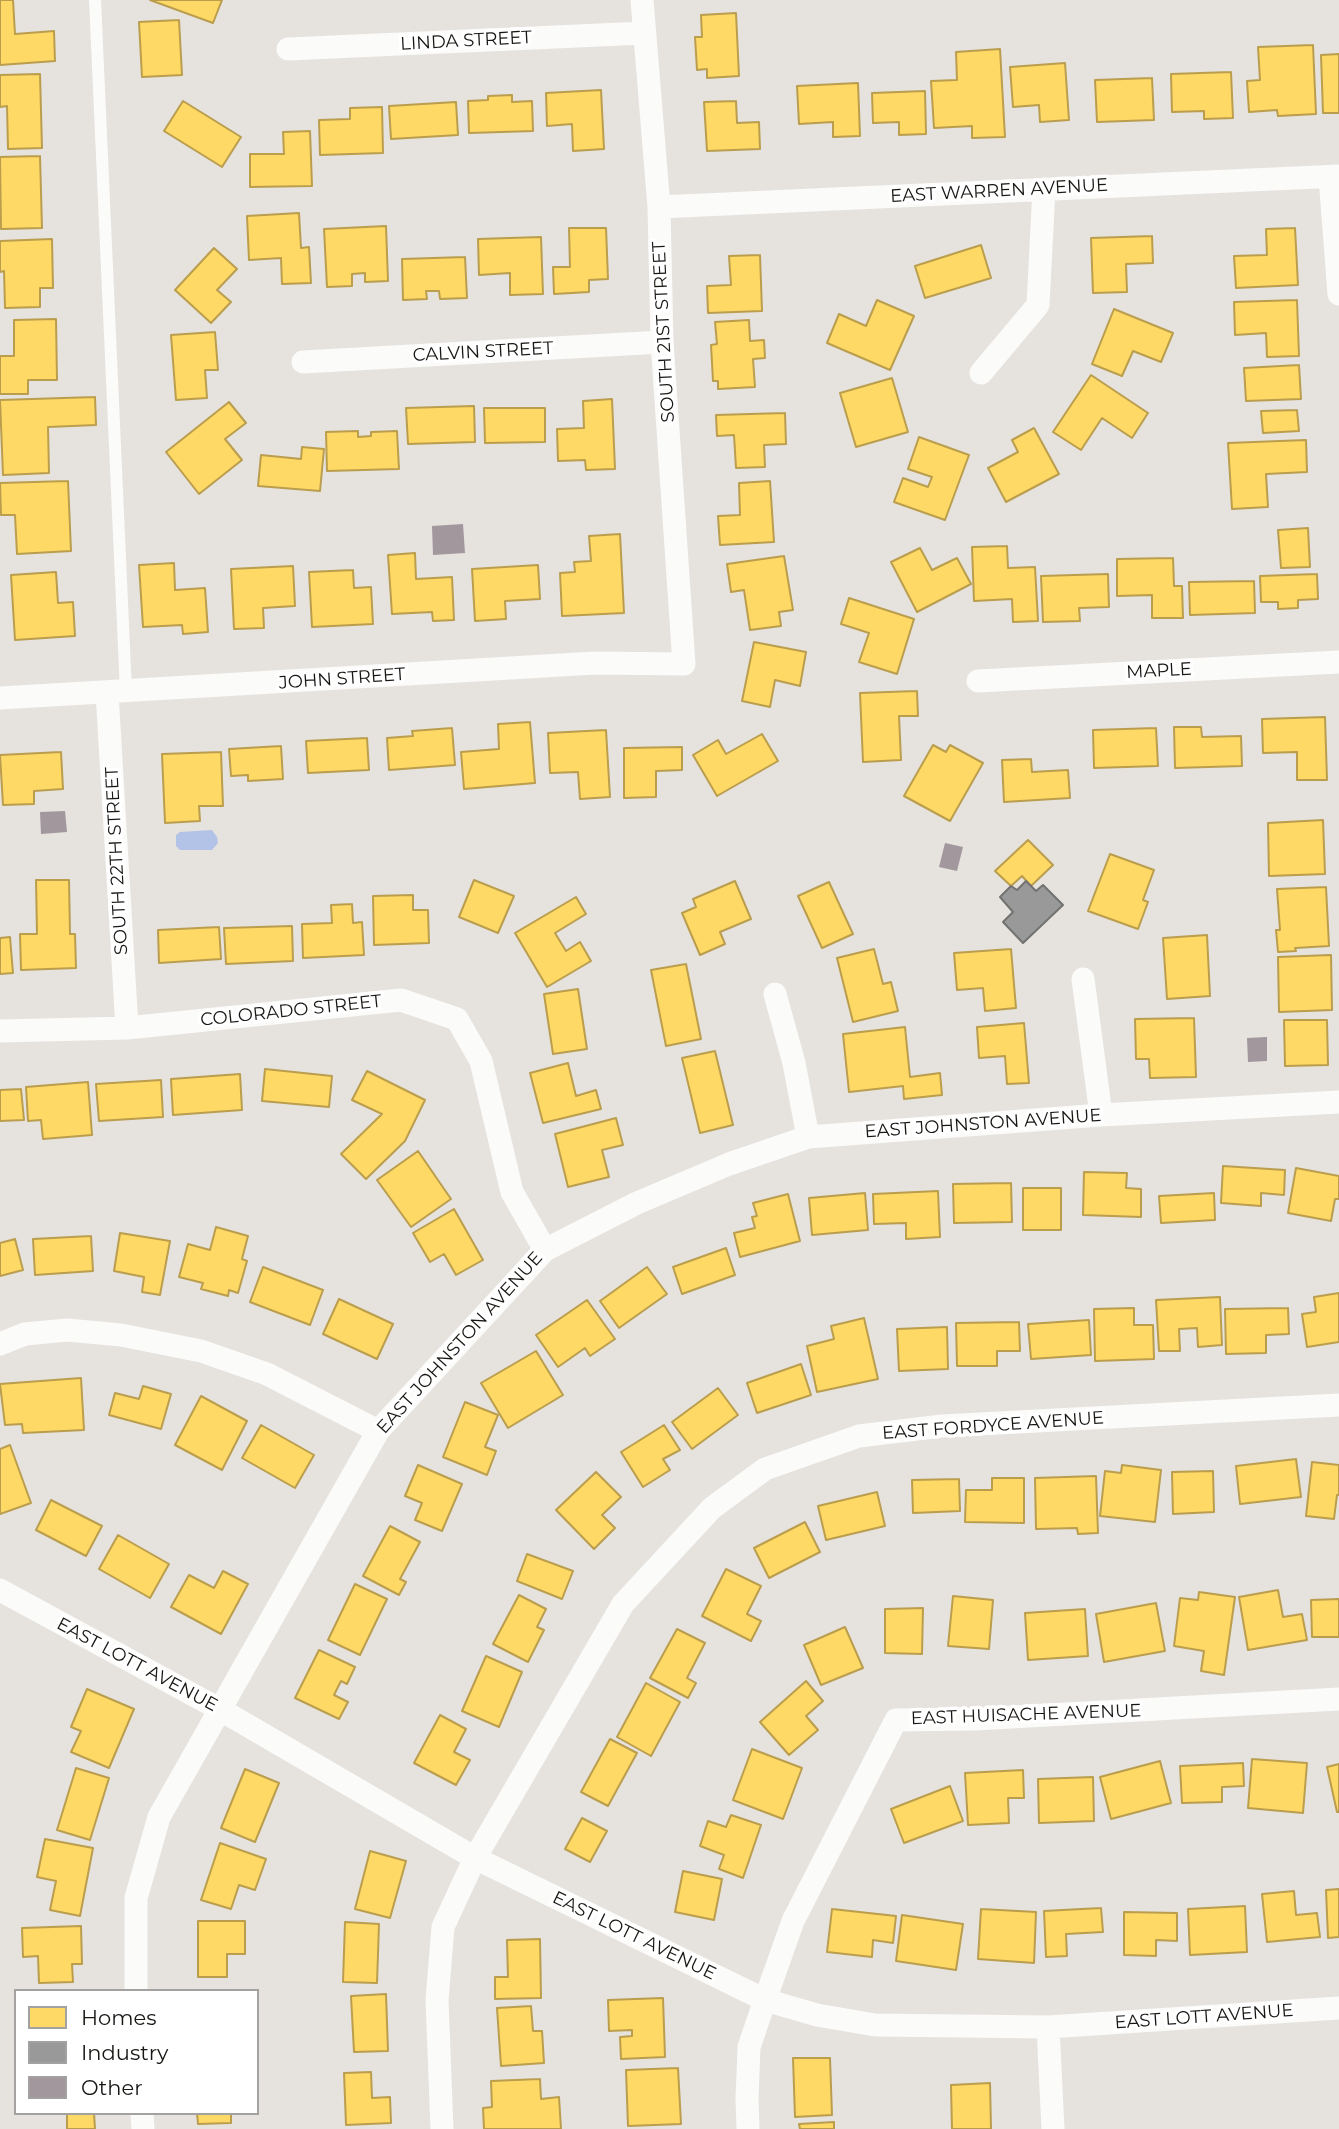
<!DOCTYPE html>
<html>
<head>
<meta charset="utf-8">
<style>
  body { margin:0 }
  #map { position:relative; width:1339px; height:2129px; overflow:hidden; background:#e6e2de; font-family:Montserrat,sans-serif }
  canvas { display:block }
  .legend { position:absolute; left:14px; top:1989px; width:245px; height:126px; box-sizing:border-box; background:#fff; border:2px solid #a3a2a1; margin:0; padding:9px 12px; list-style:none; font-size:21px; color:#181613 }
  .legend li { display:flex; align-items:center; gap:14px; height:35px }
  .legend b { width:35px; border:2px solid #a3a2a1 }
</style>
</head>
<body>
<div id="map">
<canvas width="1339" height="2129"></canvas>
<ul class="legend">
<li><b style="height:19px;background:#ffd966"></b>Homes</li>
<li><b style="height:19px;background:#999"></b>Industry</li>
<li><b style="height:19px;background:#a2979d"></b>Other</li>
</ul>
</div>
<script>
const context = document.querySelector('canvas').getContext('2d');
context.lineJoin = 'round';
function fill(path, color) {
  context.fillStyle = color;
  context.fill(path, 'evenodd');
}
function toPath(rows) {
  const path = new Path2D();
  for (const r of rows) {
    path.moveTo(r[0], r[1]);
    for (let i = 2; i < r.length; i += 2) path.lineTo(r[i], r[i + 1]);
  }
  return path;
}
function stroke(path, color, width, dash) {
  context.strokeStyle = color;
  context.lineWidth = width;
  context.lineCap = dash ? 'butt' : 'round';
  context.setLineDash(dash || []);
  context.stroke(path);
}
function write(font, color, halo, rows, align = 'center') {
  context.font = font + ' Montserrat,sans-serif';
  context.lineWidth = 7;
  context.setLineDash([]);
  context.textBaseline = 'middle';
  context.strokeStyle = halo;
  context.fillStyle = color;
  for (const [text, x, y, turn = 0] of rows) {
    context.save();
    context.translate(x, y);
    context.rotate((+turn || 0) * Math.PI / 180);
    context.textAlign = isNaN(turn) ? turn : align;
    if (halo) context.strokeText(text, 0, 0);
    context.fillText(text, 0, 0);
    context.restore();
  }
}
fill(toPath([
  [212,830,217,837,218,843,212,850,180,850,176,846,176,835,180,832]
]), '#b2c3e7');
const homes = toPath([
  [0,0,13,0,15,34,54,31,55,61,0,65,0,0],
  [150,0,222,0,213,23,150,0],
  [736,13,739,76,707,78,707,69,697,70,695,37,702,37,701,15,736,13],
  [179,20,182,75,142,77,139,22,179,20],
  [1313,45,1316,114,1278,116,1277,110,1249,112,1247,81,1260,80,1258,47,1313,45],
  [1000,49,1005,137,972,138,972,126,934,128,931,81,957,80,956,52,1000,49],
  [1339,54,1339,113,1323,113,1321,55,1339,54],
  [1065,63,1069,120,1040,122,1039,105,1013,107,1010,67,1065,63],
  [1231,72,1233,118,1204,119,1204,111,1172,112,1171,74,1231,72],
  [40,74,42,148,8,149,7,106,0,107,0,75,40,74],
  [1152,78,1154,120,1097,122,1095,80,1152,78],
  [858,83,860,136,833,137,833,122,799,124,797,86,858,83],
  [601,90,604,149,573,151,572,124,547,126,546,93,601,90],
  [925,91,926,134,899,135,899,122,873,123,872,93,925,91],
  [512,95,512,102,532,101,533,131,469,133,468,101,488,100,488,96,512,95],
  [183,101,241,137,222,167,164,131,183,101],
  [736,101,737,123,759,122,760,149,707,151,704,102,736,101],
  [456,102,458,135,391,139,389,106,456,102],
  [382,107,383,153,320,155,319,120,350,119,350,108,382,107],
  [310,131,312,186,250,187,250,154,284,154,283,132,310,131],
  [40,156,42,228,1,229,0,157,40,156],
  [299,213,301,248,309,247,311,283,282,284,281,258,249,260,247,216,299,213],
  [386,226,388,281,365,282,365,273,352,274,352,286,327,287,324,229,386,226],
  [569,228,606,228,608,279,589,280,589,292,554,294,553,267,570,267,569,228],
  [1295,228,1298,285,1236,288,1234,256,1267,255,1266,229,1295,228],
  [1152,236,1153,263,1126,264,1127,292,1093,293,1091,238,1152,236],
  [541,237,543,294,510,295,510,273,479,275,478,239,541,237],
  [52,239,53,288,40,288,40,307,5,308,4,271,0,272,0,241,52,239],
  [981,245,991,278,925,298,915,266,981,245],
  [214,248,237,269,217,290,231,302,211,323,175,290,214,248],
  [760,255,762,311,708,313,707,286,731,285,729,256,760,255],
  [465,257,467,298,440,299,439,291,426,291,427,299,403,300,402,259,465,257],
  [877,300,914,316,890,370,827,343,839,314,866,326,877,300],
  [1297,300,1299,356,1267,357,1266,333,1235,335,1234,302,1297,300],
  [1114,309,1173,333,1161,362,1133,351,1122,376,1092,364,1114,309],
  [56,319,57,380,28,380,28,394,0,394,0,356,14,356,14,320,56,319],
  [749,320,750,341,764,340,765,358,753,359,755,387,718,389,718,381,713,381,711,345,717,344,715,322,749,320],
  [215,332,218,370,205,370,207,398,176,400,171,335,215,332],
  [1299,365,1301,399,1246,401,1244,368,1299,365],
  [1091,375,1148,413,1132,438,1102,418,1081,450,1053,432,1091,375],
  [892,378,908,432,856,447,840,393,892,378],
  [95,397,96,425,48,427,49,473,3,475,0,400,95,397],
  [612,399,615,469,586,470,585,460,558,461,557,429,584,428,583,401,612,399],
  [229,402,246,423,225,439,242,460,199,494,166,452,229,402],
  [474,406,475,442,408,444,406,408,474,406],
  [484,408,545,408,545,442,485,443,484,408],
  [1297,410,1299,431,1263,433,1261,411,1297,410],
  [785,413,786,444,764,445,765,467,736,468,734,435,717,436,716,415,785,413],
  [1034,428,1059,474,1006,502,988,468,1018,452,1012,440,1034,428],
  [358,431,358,437,371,436,371,432,397,431,399,469,327,471,326,432,358,431],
  [919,437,969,455,945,520,894,502,903,478,928,487,932,477,908,469,919,437],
  [1306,440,1307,472,1266,474,1268,507,1232,509,1228,443,1306,440],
  [302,447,324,449,320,491,258,486,261,455,301,459,302,447],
  [68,481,71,551,17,554,15,515,1,515,0,483,68,481],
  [770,481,774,542,720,545,718,516,740,515,739,483,770,481],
  [1308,528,1310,567,1281,568,1278,530,1308,528],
  [620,534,624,613,562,616,560,573,575,572,574,562,591,561,589,536,620,534],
  [1007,546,1008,568,1035,567,1038,621,1013,622,1012,599,974,601,972,547,1007,546],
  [920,548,932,570,957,558,971,584,917,612,891,562,920,548],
  [415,553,416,579,452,577,454,620,433,621,432,612,392,614,388,555,415,553],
  [784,556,793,610,779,612,781,626,750,630,744,590,731,592,727,564,784,556],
  [1173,558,1174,586,1182,586,1183,618,1152,618,1152,595,1117,596,1117,559,1173,558],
  [174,563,175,590,205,588,208,632,183,634,182,625,143,627,139,565,174,563],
  [538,565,540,599,505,601,506,619,475,621,472,569,538,565],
  [293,566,295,606,263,608,264,628,234,629,231,569,293,566],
  [353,570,354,588,371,587,373,624,312,627,309,572,353,570],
  [56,572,58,603,73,602,75,636,15,640,11,575,56,572],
  [1108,574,1109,607,1079,608,1080,621,1043,622,1041,576,1108,574],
  [1317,574,1318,599,1298,600,1298,608,1278,609,1278,602,1261,602,1260,576,1317,574],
  [1254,581,1255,613,1190,615,1189,582,1254,581],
  [849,598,914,619,897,674,859,662,869,633,841,624,849,598],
  [754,642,806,652,800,686,775,680,770,707,742,701,754,642],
  [917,691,918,716,899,716,901,760,863,762,860,693,917,691],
  [1325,717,1327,780,1297,780,1297,752,1263,753,1262,719,1325,717],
  [530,722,535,783,464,789,461,752,499,749,498,724,530,722],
  [1174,727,1201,727,1202,737,1241,736,1242,766,1175,768,1174,727],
  [452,728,455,765,389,770,387,738,413,736,412,731,452,728],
  [1156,728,1158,766,1094,768,1093,730,1156,728],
  [606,730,610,797,580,799,578,772,550,773,548,733,606,730],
  [762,734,778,761,717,796,693,755,718,740,726,754,762,734],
  [367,738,369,770,308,773,306,741,367,738],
  [933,745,946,752,950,745,983,763,950,821,904,796,933,745],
  [281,746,283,779,248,781,248,775,231,776,229,749,281,746],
  [682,747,682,770,656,771,656,797,624,798,624,748,682,747],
  [61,752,63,789,34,791,34,804,3,805,0,755,61,752],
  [221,752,223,806,199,806,200,821,165,823,162,754,221,752],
  [1031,759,1032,772,1068,770,1070,798,1004,802,1002,760,1031,759],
  [1323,820,1325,874,1269,876,1268,823,1323,820],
  [1028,840,1053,865,1031,886,1022,876,1011,886,995,871,1028,840],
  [1110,854,1154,870,1143,900,1148,902,1138,929,1088,911,1110,854],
  [36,880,69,880,70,934,75,934,76,968,21,970,20,934,37,934,36,880],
  [474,880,514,896,498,933,459,917,474,880],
  [735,881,751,919,720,932,725,944,700,955,682,913,696,907,693,899,735,881],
  [829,882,853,934,822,948,798,896,829,882],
  [1326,887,1329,946,1295,948,1296,951,1278,952,1276,930,1280,930,1277,889,1326,887],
  [413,895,413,910,428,910,429,943,374,945,373,896,413,895],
  [576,897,586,914,555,933,566,951,580,942,591,961,547,987,515,933,576,897],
  [352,904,353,923,362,922,364,955,303,958,302,924,332,923,331,905,352,904],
  [292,926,293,961,226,964,224,928,292,926],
  [219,927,221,959,159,963,158,930,219,927],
  [1207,935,1210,996,1167,999,1163,938,1207,935],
  [10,937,13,973,0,974,0,938,10,937],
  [874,949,883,984,891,982,898,1011,853,1022,837,958,874,949],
  [1011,949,1016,1008,985,1011,983,988,957,990,954,953,1011,949],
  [1331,955,1332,1010,1279,1012,1278,957,1331,955],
  [686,964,701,1039,666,1046,651,970,686,964],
  [578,989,587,1049,553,1054,544,994,578,989],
  [1194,1018,1196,1077,1150,1078,1149,1059,1136,1059,1135,1019,1194,1018],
  [1284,1020,1327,1020,1328,1065,1285,1066,1284,1020],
  [1024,1023,1029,1083,1007,1084,1005,1056,979,1058,977,1027,1024,1023],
  [905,1027,910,1077,940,1073,942,1095,904,1099,903,1086,849,1092,843,1034,905,1027],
  [715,1051,733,1125,700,1133,682,1058,715,1051],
  [568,1063,576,1096,596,1090,601,1109,543,1123,530,1073,568,1063],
  [265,1069,332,1076,329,1107,262,1101,265,1069],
  [367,1071,425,1100,405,1141,366,1179,341,1154,382,1114,352,1100,367,1071],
  [240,1074,242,1110,173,1115,171,1079,240,1074],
  [161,1080,163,1117,99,1121,96,1084,161,1080],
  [88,1082,92,1135,43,1139,41,1120,28,1121,26,1087,88,1082],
  [21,1089,24,1120,0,1121,0,1090,21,1089],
  [616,1118,623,1145,602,1150,609,1177,568,1187,555,1134,616,1118],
  [418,1151,451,1199,411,1227,377,1180,418,1151],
  [1223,1166,1285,1170,1284,1195,1261,1193,1261,1206,1221,1203,1223,1166],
  [1296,1168,1339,1176,1339,1199,1335,1199,1331,1221,1288,1213,1296,1168],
  [1084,1172,1127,1173,1126,1188,1141,1189,1141,1217,1083,1215,1084,1172],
  [1011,1183,1012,1222,954,1223,953,1184,1011,1183],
  [1023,1188,1061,1188,1061,1230,1023,1230,1023,1188],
  [938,1191,940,1237,906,1239,906,1223,874,1224,873,1194,938,1191],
  [865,1193,868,1230,812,1235,809,1198,865,1193],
  [1214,1193,1215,1220,1161,1223,1159,1196,1214,1193],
  [788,1194,800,1241,740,1257,734,1233,755,1228,752,1217,757,1216,753,1203,788,1194],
  [454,1209,483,1260,456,1275,444,1254,430,1262,413,1233,454,1209],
  [216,1227,248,1236,242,1259,247,1261,238,1293,229,1290,228,1296,201,1289,203,1283,179,1277,188,1244,210,1250,216,1227],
  [120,1233,170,1241,160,1295,142,1292,144,1277,114,1271,120,1233],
  [91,1236,93,1271,35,1275,33,1239,91,1236],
  [15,1239,23,1270,0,1276,0,1243,15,1239],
  [726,1248,735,1275,682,1294,673,1267,726,1248],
  [263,1267,323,1290,310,1325,250,1302,263,1267],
  [647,1267,667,1294,619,1328,600,1301,647,1267],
  [1339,1293,1339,1342,1307,1347,1302,1314,1316,1312,1314,1297,1339,1293],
  [1220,1297,1222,1345,1198,1347,1197,1328,1179,1329,1180,1351,1159,1351,1156,1300,1220,1297],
  [339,1299,393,1324,377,1359,323,1334,339,1299],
  [587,1300,615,1339,590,1356,585,1348,558,1367,536,1335,587,1300],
  [1134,1308,1134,1325,1153,1325,1154,1359,1095,1361,1094,1309,1134,1308],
  [1288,1308,1289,1334,1266,1335,1266,1353,1226,1354,1225,1309,1288,1308],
  [864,1318,878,1379,817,1392,807,1346,834,1339,831,1326,864,1318],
  [1089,1320,1091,1355,1031,1359,1028,1324,1089,1320],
  [1019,1322,1020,1351,997,1351,997,1366,957,1366,956,1323,1019,1322],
  [947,1327,948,1369,899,1371,897,1329,947,1327],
  [536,1351,563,1395,508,1428,481,1383,536,1351],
  [801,1364,811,1395,757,1413,747,1383,801,1364],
  [81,1378,84,1430,23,1433,22,1424,5,1425,0,1384,81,1378],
  [143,1386,171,1394,161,1429,109,1415,115,1393,139,1399,143,1386],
  [718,1388,738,1415,692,1449,672,1422,718,1388],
  [201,1396,247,1421,222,1470,175,1445,201,1396],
  [465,1402,498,1415,485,1447,496,1451,487,1475,443,1457,465,1402],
  [261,1425,314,1455,295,1488,242,1458,261,1425],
  [664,1425,680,1450,663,1459,670,1470,643,1487,621,1452,664,1425],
  [10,1445,31,1503,0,1514,0,1449,10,1445],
  [1296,1459,1301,1497,1240,1504,1236,1466,1296,1459],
  [1312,1462,1339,1465,1339,1495,1337,1495,1334,1519,1306,1516,1312,1462],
  [418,1465,462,1484,442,1531,415,1520,422,1503,405,1496,418,1465],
  [1122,1465,1161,1470,1155,1522,1100,1516,1105,1471,1121,1473,1122,1465],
  [1213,1471,1214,1512,1173,1514,1172,1472,1213,1471],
  [596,1472,621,1497,602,1515,615,1528,594,1549,556,1510,596,1472],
  [1096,1476,1098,1533,1078,1534,1077,1528,1036,1529,1035,1478,1096,1476],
  [992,1478,1024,1478,1024,1523,965,1522,966,1490,992,1490,992,1478],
  [959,1479,960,1511,913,1513,912,1480,959,1479],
  [877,1492,885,1526,826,1540,818,1506,877,1492],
  [51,1500,102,1526,86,1556,36,1530,51,1500],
  [805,1522,820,1552,769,1578,754,1548,805,1522],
  [390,1526,420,1542,400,1579,406,1582,399,1595,363,1576,390,1526],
  [118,1535,169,1564,150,1598,99,1569,118,1535],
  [527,1554,573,1571,562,1599,517,1581,527,1554],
  [726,1569,761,1586,747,1614,761,1621,751,1641,702,1616,726,1569],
  [223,1571,248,1584,221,1634,171,1607,189,1575,214,1588,223,1571],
  [355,1584,387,1599,360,1655,328,1640,355,1584],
  [1278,1590,1283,1617,1302,1614,1307,1640,1248,1650,1239,1597,1278,1590],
  [1199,1592,1235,1597,1224,1675,1201,1671,1204,1651,1174,1646,1180,1598,1198,1600,1199,1592],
  [519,1595,546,1609,537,1627,544,1630,528,1662,493,1644,519,1595],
  [953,1596,993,1600,989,1649,948,1646,953,1596],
  [1339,1599,1339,1637,1312,1637,1311,1600,1339,1599],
  [1156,1603,1165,1651,1104,1662,1096,1614,1156,1603],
  [923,1608,922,1654,885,1653,885,1609,923,1608],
  [1085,1609,1088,1656,1028,1660,1025,1613,1085,1609],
  [845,1627,863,1668,821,1685,804,1645,845,1627],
  [677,1629,705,1643,687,1678,696,1683,688,1698,650,1678,677,1629],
  [319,1650,355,1667,347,1684,341,1681,334,1695,348,1702,339,1719,295,1698,319,1650],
  [486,1656,522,1672,499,1727,462,1711,486,1656],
  [806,1681,823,1701,806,1716,818,1730,789,1755,760,1722,806,1681],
  [646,1683,680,1702,651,1756,617,1737,646,1683],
  [87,1689,134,1709,109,1768,71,1752,81,1731,71,1727,87,1689],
  [440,1715,466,1729,454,1752,470,1760,456,1785,414,1763,440,1715],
  [610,1739,637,1753,608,1806,581,1792,610,1739],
  [752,1749,802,1768,783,1819,733,1800,752,1749],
  [1252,1759,1307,1763,1303,1813,1248,1808,1252,1759],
  [1160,1761,1171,1803,1111,1819,1100,1777,1160,1761],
  [1243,1763,1244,1786,1222,1787,1222,1802,1182,1803,1180,1766,1243,1763],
  [1339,1764,1339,1812,1337,1812,1327,1767,1339,1764],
  [76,1768,109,1778,90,1840,57,1830,76,1768],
  [245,1769,279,1783,255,1842,221,1828,245,1769],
  [1023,1770,1024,1798,1008,1798,1009,1823,968,1825,965,1773,1023,1770],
  [1093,1777,1094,1821,1039,1823,1038,1779,1093,1777],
  [950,1786,963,1821,904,1843,891,1809,950,1786],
  [731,1815,761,1825,743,1878,719,1869,724,1855,700,1846,708,1821,726,1827,731,1815],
  [582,1818,607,1831,590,1862,565,1849,582,1818],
  [45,1839,93,1848,80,1916,50,1910,56,1881,37,1877,45,1839],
  [220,1843,266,1859,255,1890,239,1885,231,1909,201,1900,220,1843],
  [370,1851,406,1861,390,1918,355,1909,370,1851],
  [683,1871,722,1879,714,1920,675,1912,683,1871],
  [1339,1889,1339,1937,1328,1938,1326,1890,1339,1889],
  [1294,1891,1296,1915,1317,1913,1320,1937,1267,1942,1262,1894,1294,1891],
  [1245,1906,1247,1952,1190,1955,1188,1909,1245,1906],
  [1101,1908,1103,1932,1066,1934,1067,1956,1046,1957,1044,1911,1101,1908],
  [832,1909,896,1916,893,1943,873,1940,872,1957,827,1952,832,1909],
  [981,1909,1036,1912,1034,1963,978,1959,981,1909],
  [1124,1912,1177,1913,1177,1941,1156,1940,1156,1956,1124,1955,1124,1912],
  [902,1915,963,1924,956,1970,896,1961,902,1915],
  [198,1921,245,1921,245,1954,227,1954,227,1977,198,1977,198,1921],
  [345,1922,379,1924,377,1983,343,1982,345,1922],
  [81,1926,82,1964,72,1964,73,1982,39,1983,38,1956,23,1957,22,1928,81,1926],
  [540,1939,541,1998,495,1999,495,1977,508,1977,507,1940,540,1939],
  [386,1994,388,2051,354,2052,351,1996,386,1994],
  [663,1998,665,2057,621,2059,620,2037,632,2036,632,2030,609,2031,608,2000,663,1998],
  [531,2006,533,2031,542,2031,544,2063,501,2066,497,2008,531,2006],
  [793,2058,830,2058,832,2115,795,2117,793,2058],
  [678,2068,681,2124,628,2126,626,2070,678,2068],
  [371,2072,372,2098,390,2097,391,2123,346,2125,344,2073,371,2072],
  [540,2079,541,2099,559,2097,561,2129,484,2129,483,2108,492,2107,491,2081,540,2079],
  [990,2083,991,2129,952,2129,951,2085,990,2083],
  [67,2113,94,2113,95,2129,67,2129,67,2113],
  [197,2113,231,2113,231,2123,198,2124,197,2113],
  [834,2122,834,2129,800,2129,799,2124,834,2122]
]);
fill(homes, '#ffd966');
stroke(homes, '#ba9e4d', 2);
const industry = toPath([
  [1026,881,1036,891,1043,885,1063,905,1023,943,1003,922,1013,912,1000,897,1011,886,1017,890,1026,881]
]);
fill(industry, '#999');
stroke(industry, '#727271', 2);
fill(toPath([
  [463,524,465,553,433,555,432,526],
  [65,811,67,832,41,834,40,812],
  [945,843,963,847,957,871,939,867],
  [1267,1037,1267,1061,1248,1062,1247,1038]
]), '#a2979d');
stroke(toPath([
  [95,0,126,692]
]), '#fbfbfa', 12);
stroke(toPath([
  [288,49,644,33],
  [1330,177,1339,294],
  [659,207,1339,176],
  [303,362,662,342],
  [981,373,1038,305,1044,189],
  [978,681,1339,662],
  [107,693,127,1028],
  [0,698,595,663,684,664,662,342,659,207,642,0],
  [1083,979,1101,1115],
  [775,994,794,1063,808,1137],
  [0,1031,127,1028,401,1000,457,1019,481,1061,512,1192,545,1250],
  [0,1344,25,1334,67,1330,121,1335,201,1351,267,1374,378,1431],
  [0,1590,221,1710,475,1858,765,2000,817,2015,875,2025,1048,2027,1339,2008],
  [136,1991,136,1898,159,1817,378,1431,545,1250,637,1203,729,1164,808,1137,1101,1115,1339,1102],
  [1048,2027,1053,2129],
  [142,2113,143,2129],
  [442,2129,437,2000,443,1927,475,1858,623,1604,712,1508,765,1469,859,1436,942,1426,1339,1405],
  [748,2129,747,2099,749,2047,765,2000,793,1921,896,1720,975,1719,1339,1699]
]), '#fbfbfa', 23);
write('18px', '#181613', '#fff', [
  ["LINDA STREET",466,41,-3],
  ["EAST WARREN AVENUE",999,191,-3],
  ["SOUTH 21ST STREET",664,332,-93],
  ["CALVIN STREET",483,352,-3],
  ["MAPLE",1159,671,-3],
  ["JOHN STREET",342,679,-4],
  ["SOUTH 22TH STREET",117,861,-93],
  ["COLORADO STREET",291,1011,-6],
  ["EAST JOHNSTON AVENUE",983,1124,-4],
  ["EAST JOHNSTON AVENUE",460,1343,-48],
  ["EAST FORDYCE AVENUE",993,1426,-4],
  ["EAST LOTT AVENUE",137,1665,28],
  ["EAST HUISACHE AVENUE",1026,1715,-2],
  ["EAST LOTT AVENUE",634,1936,26],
  ["EAST LOTT AVENUE",1204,2017,-4]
]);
</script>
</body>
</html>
